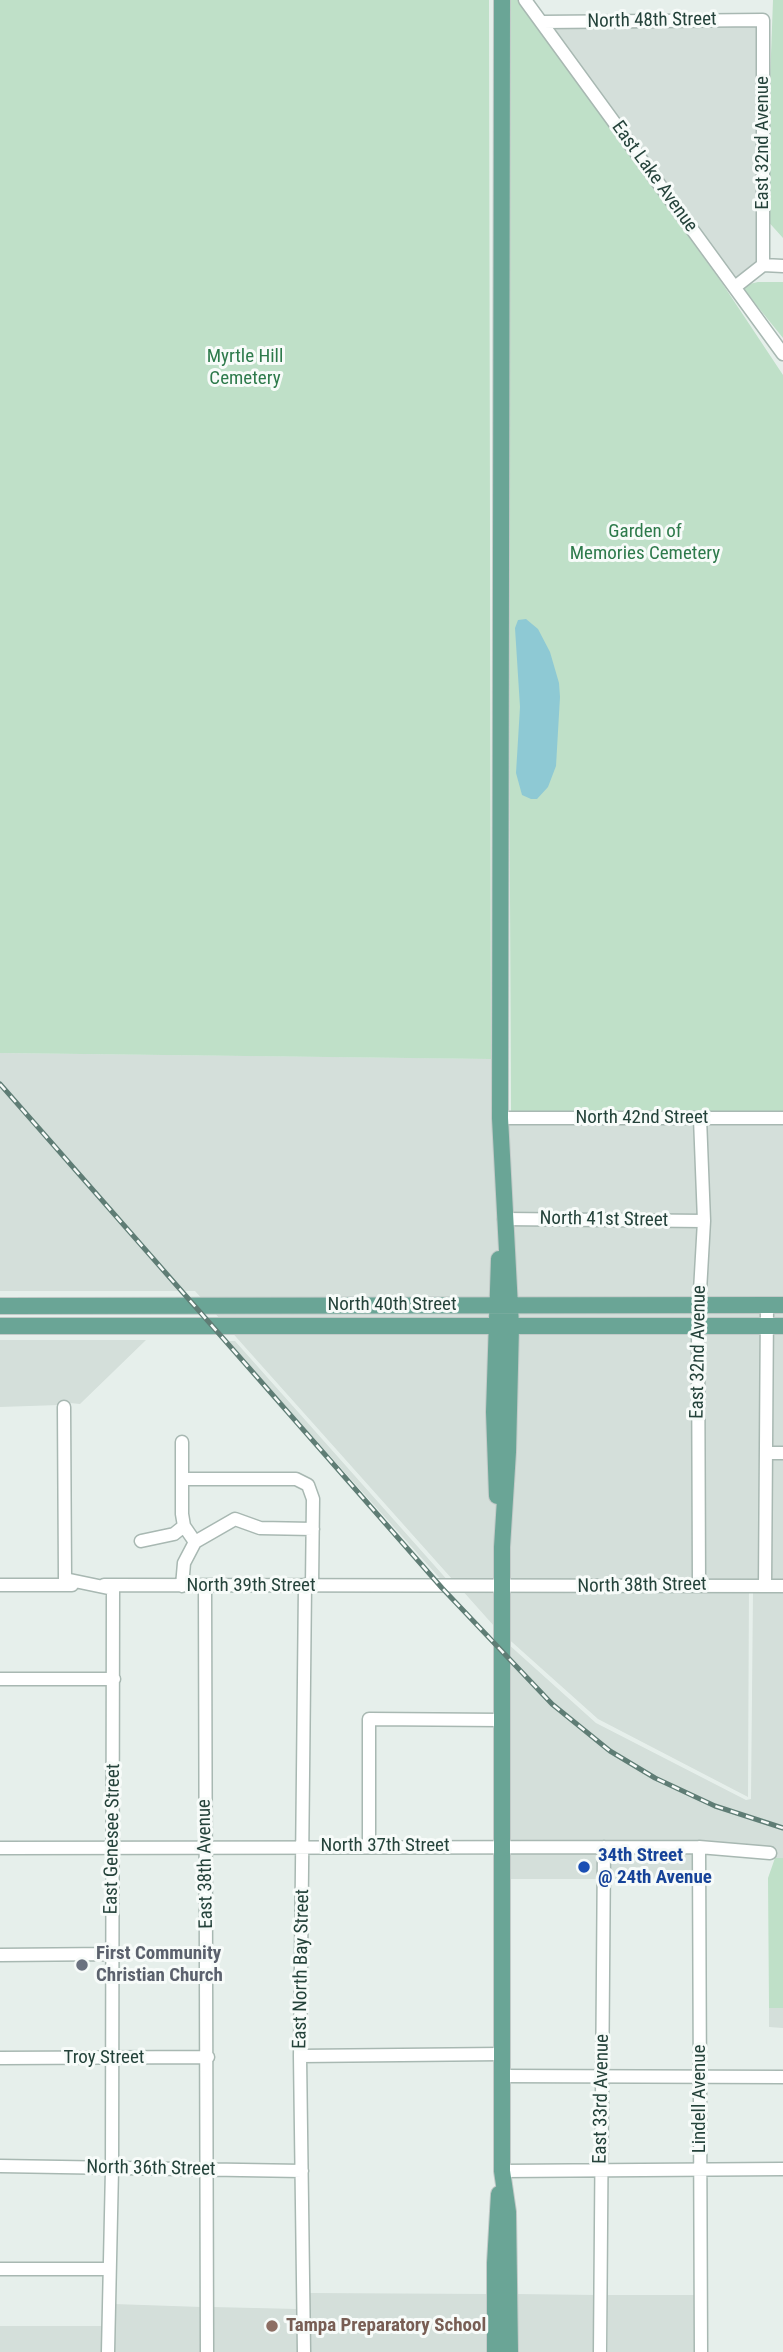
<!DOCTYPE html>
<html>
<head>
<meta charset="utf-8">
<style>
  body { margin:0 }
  canvas { display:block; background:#e6efeb }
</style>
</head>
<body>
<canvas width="783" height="2352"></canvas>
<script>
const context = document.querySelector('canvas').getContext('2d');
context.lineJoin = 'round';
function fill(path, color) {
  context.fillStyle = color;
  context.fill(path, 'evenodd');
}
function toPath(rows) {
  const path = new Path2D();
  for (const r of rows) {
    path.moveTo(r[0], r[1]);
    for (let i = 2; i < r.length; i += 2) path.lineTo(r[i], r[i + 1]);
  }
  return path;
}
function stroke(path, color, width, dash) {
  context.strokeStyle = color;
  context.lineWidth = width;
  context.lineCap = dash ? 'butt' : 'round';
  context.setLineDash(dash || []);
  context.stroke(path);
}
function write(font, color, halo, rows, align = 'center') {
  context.font = font + ' "Roboto Condensed",sans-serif';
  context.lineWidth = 6;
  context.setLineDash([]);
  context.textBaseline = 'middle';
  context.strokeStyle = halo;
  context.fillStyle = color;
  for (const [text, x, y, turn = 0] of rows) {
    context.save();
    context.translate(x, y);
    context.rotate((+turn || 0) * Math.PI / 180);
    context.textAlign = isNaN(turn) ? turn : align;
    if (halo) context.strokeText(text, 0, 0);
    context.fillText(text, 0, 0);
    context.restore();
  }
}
fill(toPath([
  [758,24,758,263,736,281,551,27],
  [0,1053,500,1059,500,1117,783,1118,783,1579,749,1580,748,1797,598,1719,494,1626,195,1291,0,1291],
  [0,1340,146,1340,80,1404,60,1402,59,1405,0,1407],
  [227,1341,235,1341,450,1583,444,1583],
  [753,1590,783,1591,783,1858,775,1858,775,1849,704,1842,507,1842,507,1643,596,1723,746,1800,751,1799],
  [507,1851,599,1851,599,1879,507,1879],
  [609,1851,694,1851,695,1878,609,1879],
  [769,2008,783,2008,783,2028,769,2027],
  [308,2293,490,2294,490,2352,309,2352],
  [515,2294,598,2295,598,2352,515,2352],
  [608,2295,696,2295,696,2352,608,2352],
  [114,2304,202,2307,202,2352,113,2352],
  [212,2307,298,2309,299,2352,212,2352],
  [0,2326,104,2326,103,2352,0,2352]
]), '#d4dfda');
fill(toPath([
  [0,0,489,0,491,1059,0,1053],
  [506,0,518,0,722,283,783,375,783,1118,511,1118],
  [773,0,783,0,783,238,765,218],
  [758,282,783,282,783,338,741,286],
  [775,1858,783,1858,783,2008,769,2008,768,1878]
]), '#bfe0c8');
fill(toPath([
  [526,619,538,629,550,652,559,683,560,697,556,766,548,787,537,799,531,799,522,795,516,773,520,707,515,628,518,620]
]), '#8ec9d4');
const minor = toPath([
  [525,0,783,354],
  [542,22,763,20,763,265],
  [735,287,763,265,783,266],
  [500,1118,783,1118],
  [504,1219,704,1221],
  [64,1407,65,1579,113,1589,112,2169,108,2352],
  [182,1442,182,1514,184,1526,195,1542],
  [766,1453,783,1453],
  [182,1479,296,1479,308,1485,313,1499,312,1585],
  [141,1541,174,1534,184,1526],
  [0,1585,72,1585],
  [104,1585,783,1586],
  [182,1586,184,1563,195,1542,235,1519,260,1528,313,1529],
  [205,1586,207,2352],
  [699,1586,698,1326,704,1221,700,1118],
  [765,1586,767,1305],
  [0,1679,114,1679],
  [369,1846,369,1719,502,1720],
  [699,1847,701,2352],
  [0,1848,699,1847,770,1853],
  [0,1955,111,1954],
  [300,2056,502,2054],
  [0,2058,208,2057],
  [502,2076,783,2077],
  [0,2166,302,2171],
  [502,2171,783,2169],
  [0,2269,109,2269],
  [304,2352,300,2056,305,1585],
  [600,2352,604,1847]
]);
const major = toPath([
  [502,0,500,1118,511,1326,508,1452,502,1547,502,2171,508,2212,510,2352],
  [0,1306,783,1305],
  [0,1326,783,1326],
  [497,1496,494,1412,499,1259],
  [495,2352,495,2263,499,2194]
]);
stroke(minor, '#a8b8b2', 15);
stroke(major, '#c2cac8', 18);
stroke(minor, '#fff', 12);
stroke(major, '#6aa596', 16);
const rail = toPath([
  [0,1084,442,1588,552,1704,610,1751,655,1778,715,1806,783,1828]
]);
stroke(rail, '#5f7d75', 5);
stroke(rail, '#f7fbf9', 2.5, [8]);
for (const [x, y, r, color] of [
  [584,1867,7,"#1a4fb4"],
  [82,1965,7,"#6b7280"],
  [272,2326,7,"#8d6e63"]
]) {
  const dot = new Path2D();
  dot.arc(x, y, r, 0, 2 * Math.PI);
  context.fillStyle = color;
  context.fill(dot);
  stroke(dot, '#f7fbf9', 2.5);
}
write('19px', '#24423a', '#f7fbf9', [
  ["North 48th Street",652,21,-1],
  ["East 32nd Avenue",763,143,-90],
  ["East Lake Avenue",654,177,54],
  ["North 42nd Street",642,1118],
  ["North 41st Street",604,1220,1],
  ["North 40th Street",392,1305],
  ["East 32nd Avenue",699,1352,-89],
  ["North 39th Street",251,1586],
  ["North 38th Street",642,1586,-1],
  ["East Genesee Street",113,1839,-89],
  ["North 37th Street",385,1846],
  ["East 38th Avenue",206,1864,-91],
  ["East North Bay Street",302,1969,-89],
  ["Troy Street",104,2058],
  ["East 33rd Avenue",602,2099,-89],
  ["Lindell Avenue",700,2099,-90],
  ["North 36th Street",151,2169,1]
]);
write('19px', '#2d7a4b', '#f7fbf9', [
  ["Myrtle Hill",245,357],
  ["Cemetery",245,379],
  ["Garden of",645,532],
  ["Memories Cemetery",645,554]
]);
write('bold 19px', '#164399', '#f7fbf9', [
  ["34th Street",598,1856],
  ["@ 24th Avenue",598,1878]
], 'left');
write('bold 19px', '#5b616d', '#f7fbf9', [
  ["First Community",96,1954],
  ["Christian Church",96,1976]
], 'left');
write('bold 19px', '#785e54', '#f7fbf9', [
  ["Tampa Preparatory School",286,2326]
], 'left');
</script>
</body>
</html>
